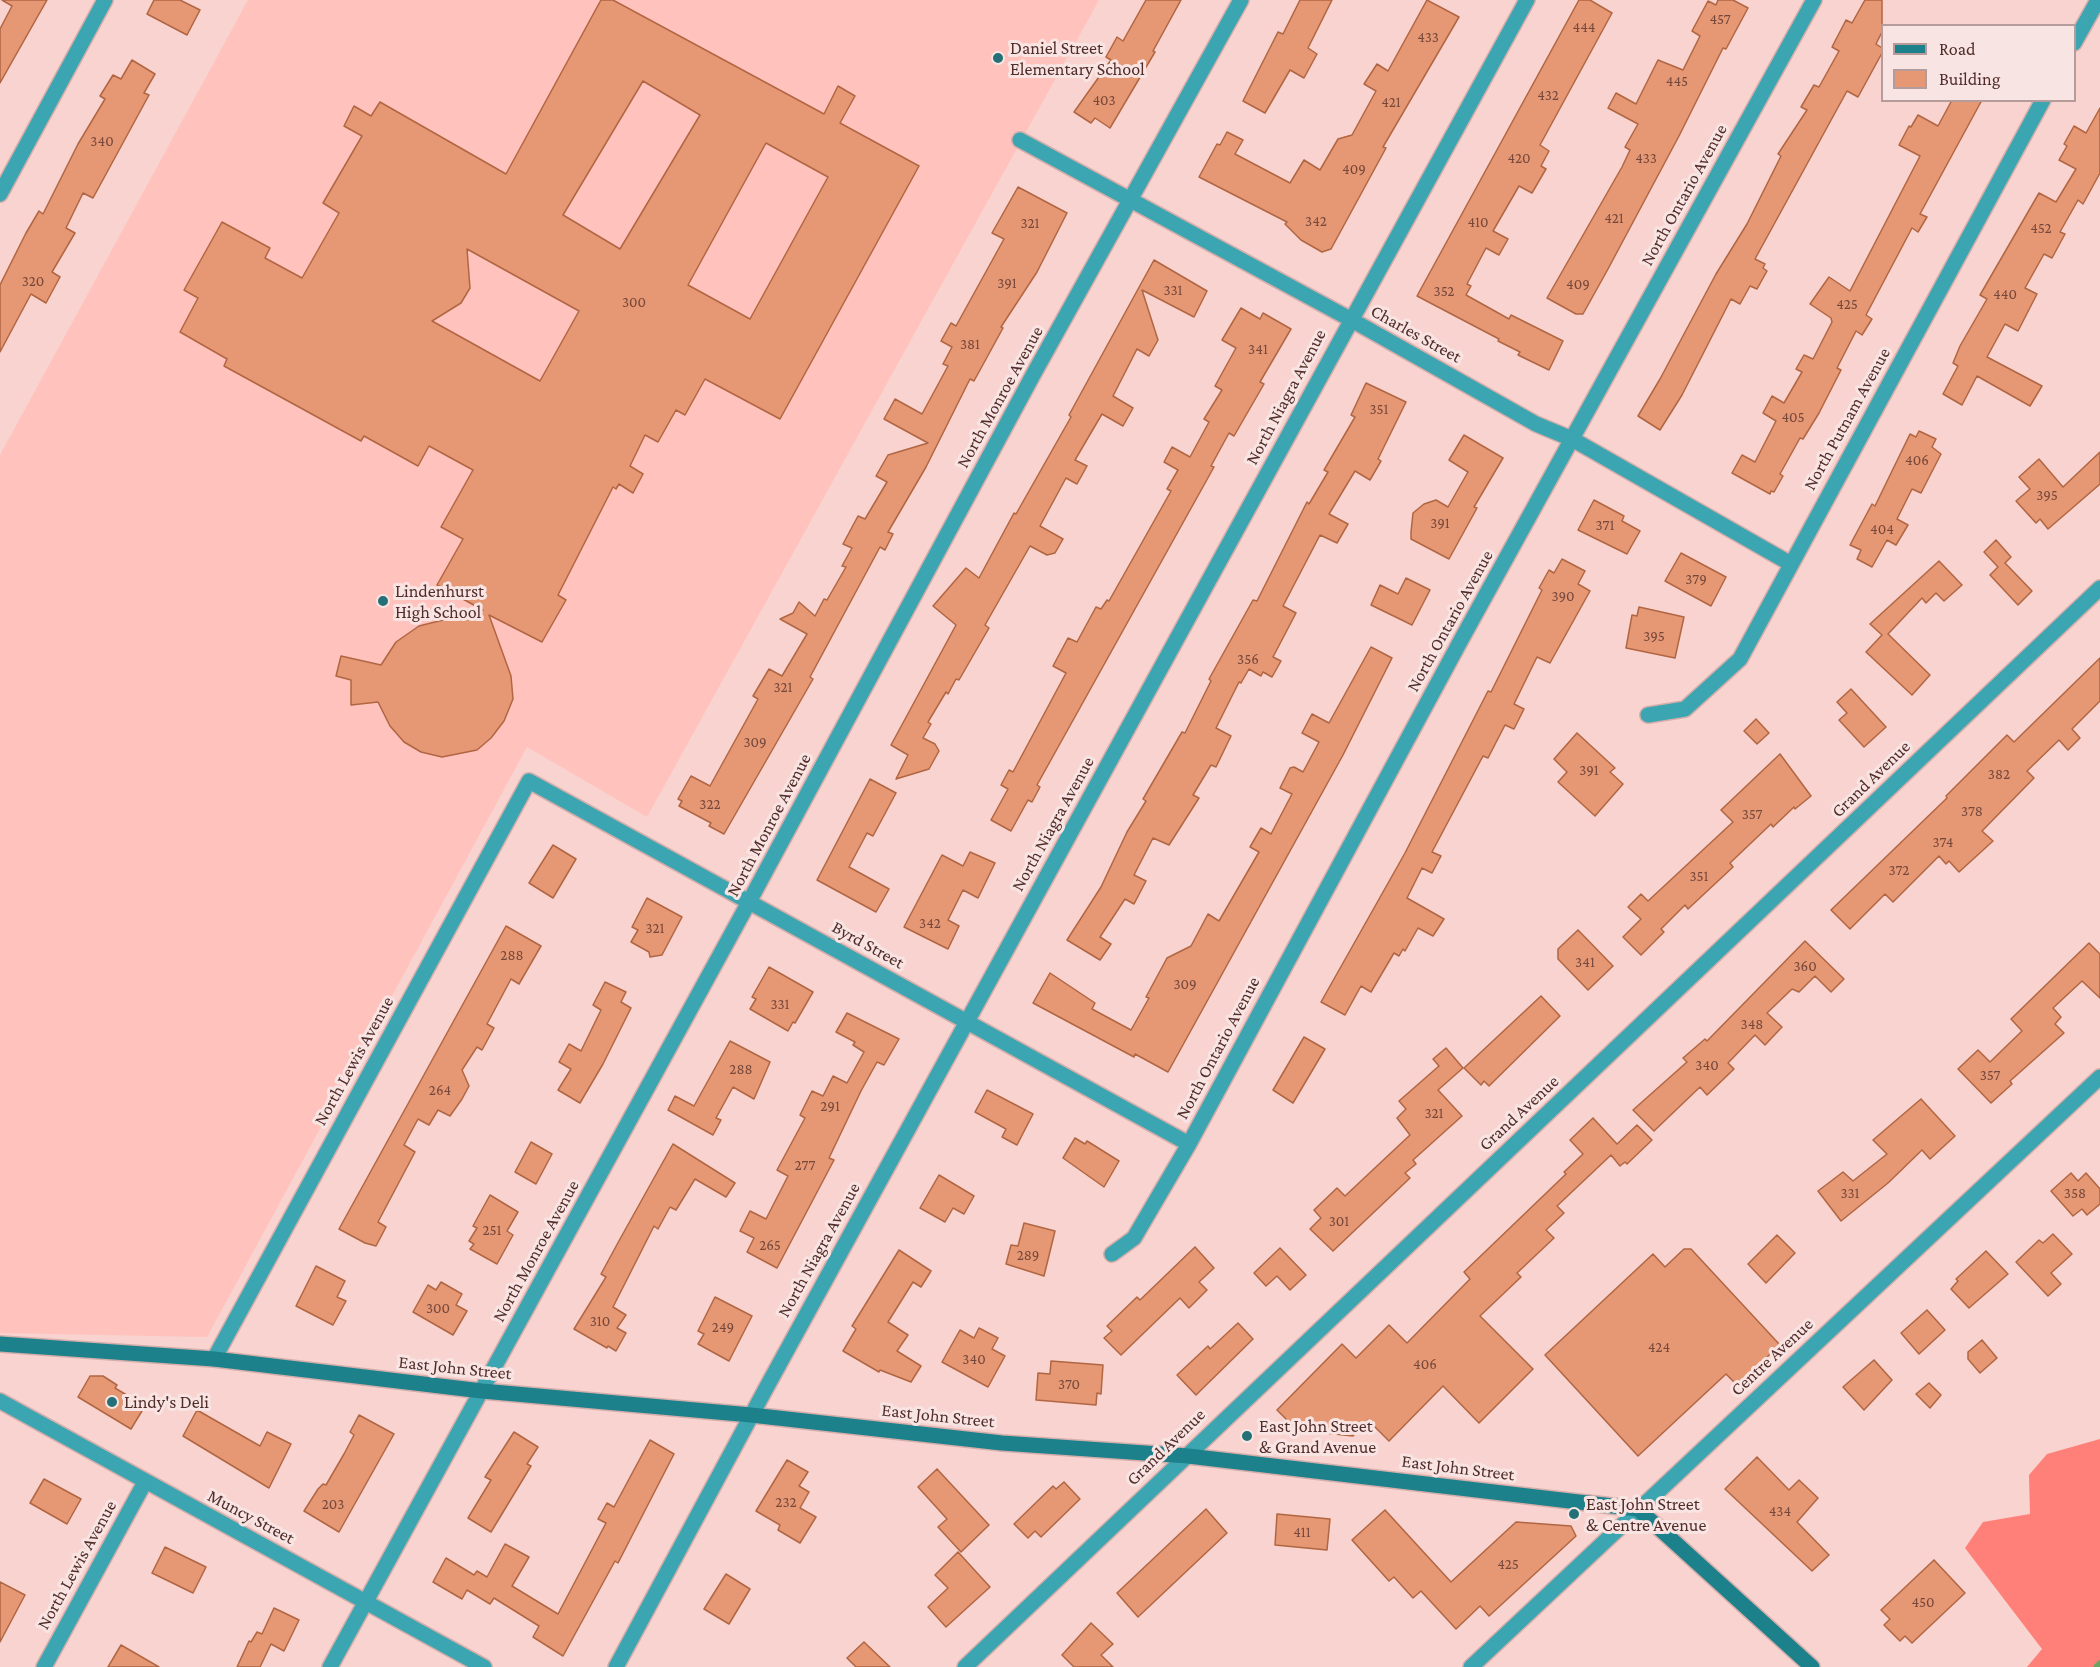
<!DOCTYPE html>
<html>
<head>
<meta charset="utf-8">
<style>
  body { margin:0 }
  #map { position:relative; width:2100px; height:1667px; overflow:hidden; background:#f9d3cf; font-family:"Crimson Pro",serif }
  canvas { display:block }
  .legend { position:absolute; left:1881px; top:24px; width:195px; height:78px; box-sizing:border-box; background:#f8e5e3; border:2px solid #b59b99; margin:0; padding:8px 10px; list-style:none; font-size:18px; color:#512d2a }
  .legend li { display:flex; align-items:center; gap:12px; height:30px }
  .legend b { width:30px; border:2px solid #b59b99 }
</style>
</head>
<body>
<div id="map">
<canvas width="2100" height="1667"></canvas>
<ul class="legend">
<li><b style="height:8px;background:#1c818b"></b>Road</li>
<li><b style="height:16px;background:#e69773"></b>Building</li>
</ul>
</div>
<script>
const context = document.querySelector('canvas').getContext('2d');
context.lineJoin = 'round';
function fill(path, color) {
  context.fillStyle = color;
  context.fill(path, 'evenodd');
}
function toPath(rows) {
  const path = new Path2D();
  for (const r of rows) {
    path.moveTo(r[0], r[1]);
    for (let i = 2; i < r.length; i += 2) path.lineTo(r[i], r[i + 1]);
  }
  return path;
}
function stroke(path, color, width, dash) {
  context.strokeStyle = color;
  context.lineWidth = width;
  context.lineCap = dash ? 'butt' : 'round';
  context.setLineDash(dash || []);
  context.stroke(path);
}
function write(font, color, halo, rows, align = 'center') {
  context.font = font + ' "Crimson Pro",serif';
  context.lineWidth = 6;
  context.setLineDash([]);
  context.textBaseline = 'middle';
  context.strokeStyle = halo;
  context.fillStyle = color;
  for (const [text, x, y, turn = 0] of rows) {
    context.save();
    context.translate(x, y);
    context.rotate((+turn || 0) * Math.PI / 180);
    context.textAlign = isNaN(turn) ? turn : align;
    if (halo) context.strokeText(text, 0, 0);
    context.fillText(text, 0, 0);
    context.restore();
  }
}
fill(toPath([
  [248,0,1099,0,647,817,527,747,207,1337,0,1333,0,455]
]), '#ffc2bc');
fill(toPath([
  [2100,1439,2100,1667,2027,1667,2042,1649,1965,1548,1983,1522,2030,1514,2029,1475,2047,1454]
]), '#fe8078');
stroke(toPath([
  [2097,1667,2100,1664]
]), '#6ba362', 7);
const building = toPath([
  [2,0,47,0,0,83,0,29,12,6,2,0],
  [154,0,180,0,200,10,187,35,147,14,154,0],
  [601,0,613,0,824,114,838,86,855,96,840,123,919,166,780,419,705,379,685,415,676,410,658,442,645,435,630,466,643,474,633,493,619,484,616,489,613,487,558,595,566,600,542,642,489,615,511,676,513,699,504,721,491,738,477,750,442,757,421,752,404,742,390,726,378,702,351,705,351,680,336,676,341,656,381,665,396,642,419,626,483,610,437,585,463,539,441,527,473,470,429,446,418,466,364,436,361,441,224,366,227,359,180,332,198,298,184,290,222,222,270,248,265,258,302,278,339,213,323,203,362,136,344,126,354,106,371,116,380,102,506,174,601,0],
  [643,81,700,115,620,249,563,215,643,81],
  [766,143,828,177,750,319,688,285,766,143],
  [467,249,579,311,540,381,432,321,461,303,470,288,467,249],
  [1146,0,1181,0,1153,51,1155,52,1110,128,1095,118,1091,123,1074,112,1111,60,1106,57,1117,37,1123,41,1146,0],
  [1300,0,1332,0,1308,48,1317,54,1304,78,1290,70,1265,113,1243,101,1278,32,1283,34,1300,0],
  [1427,0,1459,17,1383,147,1386,148,1331,249,1322,252,1301,240,1285,224,1287,222,1199,177,1217,144,1220,145,1227,132,1243,140,1235,154,1290,183,1304,160,1320,170,1338,139,1352,135,1376,91,1364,84,1377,64,1388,71,1427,0],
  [1579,0,1590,0,1612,13,1540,145,1549,151,1541,166,1546,169,1532,193,1519,186,1493,231,1508,239,1499,255,1486,248,1467,284,1471,286,1466,295,1509,319,1511,315,1563,341,1549,370,1518,355,1520,352,1498,341,1499,339,1417,296,1579,0],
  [1718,0,1733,0,1748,8,1726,49,1723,48,1679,136,1608,269,1583,314,1576,314,1547,298,1622,167,1630,150,1625,147,1638,124,1608,108,1616,93,1636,104,1658,60,1683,70,1700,36,1692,31,1708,1,1716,5,1718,0],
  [1865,0,1882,0,1882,32,1876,44,1882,48,1882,53,1858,97,1847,91,1755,259,1765,264,1763,268,1767,271,1757,289,1750,286,1740,304,1731,299,1682,395,1660,430,1638,416,1660,379,1716,274,1747,224,1781,156,1778,154,1807,110,1801,107,1814,85,1819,87,1839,51,1832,47,1846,20,1852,23,1865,0],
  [132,60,155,74,144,93,149,95,93,198,83,193,66,228,75,233,52,272,60,277,46,303,31,294,0,352,0,285,26,233,39,211,43,214,78,144,105,99,100,96,113,75,121,79,132,60],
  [1952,100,1982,100,1920,214,1927,217,1918,232,1912,228,1866,315,1872,319,1862,335,1856,331,1837,368,1841,370,1819,413,1803,439,1800,438,1780,474,1783,476,1774,492,1771,491,1770,494,1732,473,1742,455,1755,462,1776,421,1763,413,1772,396,1784,403,1802,372,1796,369,1804,355,1813,359,1832,322,1831,318,1810,304,1829,277,1850,291,1920,156,1899,145,1909,126,1911,127,1918,115,1938,126,1952,100],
  [2100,108,2100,173,2083,204,2078,200,2060,232,2065,234,2052,258,2044,254,2025,288,2037,294,2018,331,2005,324,1987,357,2042,386,2030,406,1977,376,1962,405,1943,394,1958,366,1953,363,1960,346,1987,299,1980,295,2039,193,2056,202,2076,169,2059,160,2067,146,2064,144,2074,126,2086,133,2100,108],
  [1018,187,1067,213,1037,272,1001,327,1003,328,974,381,970,379,926,467,888,532,893,534,885,550,880,547,810,677,813,679,724,834,709,826,711,823,679,806,682,801,678,799,691,776,710,786,758,699,753,696,769,669,782,676,807,634,780,619,793,613,799,602,815,616,824,599,827,600,846,567,842,566,852,548,843,544,858,516,865,519,887,482,876,476,888,455,928,443,884,419,895,399,922,414,948,366,943,364,952,347,941,341,951,323,956,326,1004,239,992,233,1018,187],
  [1154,260,1207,291,1194,317,1142,290,1158,340,1149,356,1137,349,1113,396,1133,408,1123,426,1102,414,1075,460,1087,466,1077,484,1066,478,1040,526,1063,539,1055,553,1047,555,1030,546,985,625,989,628,959,680,956,679,948,694,946,692,928,722,931,724,923,738,935,744,939,751,929,769,896,779,908,755,891,745,956,625,933,606,966,568,979,578,1014,513,1016,514,1071,417,1069,415,1154,260],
  [1241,308,1260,319,1263,313,1291,329,1260,382,1264,384,1234,436,1229,433,1211,466,1214,467,1037,785,1040,787,1032,802,1028,800,1011,831,991,820,1008,789,1001,785,1009,770,1013,772,1066,673,1053,666,1068,638,1077,642,1096,607,1101,609,1107,600,1109,601,1171,491,1167,489,1178,470,1164,462,1172,447,1190,457,1209,422,1204,419,1222,390,1215,386,1236,348,1222,340,1241,308],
  [1366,383,1406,402,1378,459,1381,461,1370,480,1355,471,1329,514,1348,524,1337,543,1320,535,1283,606,1296,613,1273,657,1281,661,1272,677,1263,672,1261,676,1249,669,1241,683,1239,682,1216,728,1231,736,1216,767,1211,765,1193,795,1199,798,1169,845,1153,838,1134,875,1146,881,1134,904,1125,899,1100,937,1111,944,1100,960,1067,940,1101,887,1127,832,1146,801,1143,799,1182,732,1185,733,1211,681,1209,679,1253,600,1257,601,1307,502,1309,504,1328,472,1324,470,1355,417,1351,415,1366,383],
  [1919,431,1936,439,1932,447,1941,454,1921,493,1912,489,1897,519,1908,525,1896,545,1887,540,1872,567,1857,559,1861,550,1850,545,1872,504,1875,506,1910,434,1916,437,1919,431],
  [1464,435,1503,458,1474,507,1477,508,1449,559,1411,539,1411,532,1413,513,1424,504,1436,500,1448,507,1468,472,1449,460,1464,435],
  [2100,452,2100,484,2048,529,2040,519,2036,523,2016,501,2030,489,2019,477,2039,459,2063,487,2100,452],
  [1594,500,1624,516,1622,521,1640,531,1627,554,1578,530,1594,500],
  [1996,540,2011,557,2005,563,2032,591,2018,605,1990,575,1998,567,1984,552,1996,540],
  [1681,553,1726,577,1711,606,1665,581,1681,553],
  [1562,559,1585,571,1578,584,1590,591,1550,663,1537,657,1514,704,1524,709,1514,729,1505,725,1488,758,1483,756,1432,852,1441,856,1432,873,1422,868,1407,898,1444,919,1433,936,1418,928,1405,951,1403,949,1399,956,1394,953,1371,992,1361,986,1345,1015,1321,1002,1405,853,1488,691,1491,692,1542,590,1539,588,1549,570,1554,573,1562,559],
  [1939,561,1962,585,1944,601,1936,593,1926,603,1922,598,1888,634,1930,675,1912,695,1866,652,1882,635,1870,624,1939,561],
  [1406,578,1430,590,1412,625,1371,605,1380,585,1398,594,1406,578],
  [1639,607,1684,617,1675,658,1626,648,1632,615,1637,616,1639,607],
  [1371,647,1392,658,1343,755,1168,1072,1135,1054,1134,1057,1033,1003,1050,973,1095,1003,1092,1009,1131,1030,1149,998,1146,997,1167,958,1191,946,1208,914,1219,921,1259,852,1250,847,1261,828,1271,834,1292,794,1280,788,1290,768,1294,767,1303,772,1319,742,1302,733,1312,714,1329,723,1371,647],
  [2100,658,2100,701,2072,729,2080,738,2068,750,2059,740,2027,771,2034,778,1982,831,1993,841,1959,872,1949,861,1946,864,1939,856,1893,902,1885,894,1850,929,1831,910,1947,798,1946,796,2007,735,2014,742,2100,658],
  [1851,689,1886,727,1864,747,1839,720,1847,713,1837,702,1851,689],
  [1756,719,1769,733,1757,744,1744,731,1756,719],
  [1577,733,1615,768,1610,772,1623,784,1595,816,1558,782,1567,772,1554,759,1577,733],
  [1780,754,1811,796,1795,809,1794,807,1773,827,1771,824,1730,863,1733,867,1688,909,1685,905,1661,929,1664,932,1641,955,1623,937,1641,919,1628,907,1641,894,1648,901,1733,822,1721,810,1780,754],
  [870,779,896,793,873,836,867,833,849,867,889,889,876,912,817,880,870,779],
  [553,845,576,859,553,898,529,883,553,845],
  [970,852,995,863,978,898,963,890,948,920,959,926,948,949,904,927,942,855,963,866,970,852],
  [647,898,682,917,662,955,650,957,649,952,631,942,638,930,632,927,647,898],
  [506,926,541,946,519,984,511,979,487,1024,494,1028,482,1050,477,1047,462,1070,469,1086,462,1099,450,1116,438,1110,429,1125,418,1119,404,1145,415,1152,378,1222,386,1227,376,1246,365,1243,339,1229,506,926],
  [1578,930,1613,966,1588,990,1558,959,1558,949,1578,930],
  [1805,941,1844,979,1831,992,1815,976,1799,992,1792,989,1767,1013,1782,1027,1765,1045,1755,1035,1728,1063,1734,1069,1707,1095,1700,1087,1654,1131,1633,1110,1687,1062,1683,1058,1705,1039,1707,1041,1805,941],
  [2089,943,2100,954,2100,998,2082,981,2053,1008,2061,1017,2055,1024,2064,1033,2010,1081,2012,1084,1991,1103,1958,1069,1978,1050,1990,1062,2022,1031,2011,1019,2089,943],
  [769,967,813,992,795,1023,793,1022,788,1031,750,1009,756,999,752,997,769,967],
  [605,982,626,992,621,1002,631,1008,603,1064,580,1103,558,1090,571,1069,559,1062,569,1044,581,1051,601,1010,593,1005,605,982],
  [1541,996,1560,1016,1489,1086,1484,1081,1481,1085,1464,1068,1541,996],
  [847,1013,899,1039,884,1065,877,1062,861,1091,829,1158,834,1160,777,1268,747,1252,754,1238,740,1231,750,1211,766,1219,788,1176,777,1170,805,1118,800,1115,812,1091,823,1096,833,1076,847,1083,864,1052,853,1045,855,1042,836,1032,847,1013],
  [1304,1037,1325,1049,1293,1103,1273,1090,1304,1037],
  [730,1041,770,1062,754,1099,733,1087,716,1118,721,1120,713,1135,668,1110,675,1096,694,1106,730,1041],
  [1446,1048,1463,1068,1438,1090,1462,1116,1413,1160,1416,1164,1405,1173,1410,1178,1333,1251,1310,1229,1321,1218,1314,1210,1337,1188,1345,1196,1410,1135,1397,1118,1406,1109,1399,1101,1439,1066,1433,1059,1446,1048],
  [987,1090,1033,1114,1017,1145,1002,1137,1006,1129,975,1112,987,1090],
  [1921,1099,1955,1136,1930,1159,1922,1150,1888,1183,1841,1221,1818,1191,1843,1172,1853,1181,1887,1154,1873,1140,1921,1099],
  [1593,1118,1617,1144,1637,1125,1652,1140,1627,1164,1625,1162,1620,1166,1611,1155,1557,1206,1564,1213,1546,1230,1554,1238,1517,1273,1521,1277,1480,1316,1533,1369,1479,1423,1443,1386,1389,1441,1368,1420,1353,1436,1297,1430,1277,1410,1342,1344,1356,1358,1389,1325,1407,1343,1470,1279,1464,1272,1566,1174,1564,1172,1583,1154,1570,1140,1593,1118],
  [1075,1138,1085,1144,1087,1141,1119,1161,1104,1187,1063,1158,1075,1138],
  [531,1142,552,1154,536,1184,515,1172,531,1142],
  [673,1144,735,1183,726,1197,695,1179,676,1210,670,1207,658,1229,654,1226,613,1307,626,1315,617,1328,626,1333,616,1351,608,1346,607,1348,574,1329,606,1277,601,1274,620,1239,673,1144],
  [2071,1173,2078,1181,2086,1173,2100,1189,2100,1204,2087,1215,2082,1209,2073,1216,2051,1191,2071,1173],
  [939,1175,974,1196,964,1214,953,1208,945,1222,920,1208,939,1175],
  [490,1195,518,1212,507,1231,513,1235,497,1264,470,1249,474,1244,469,1241,477,1228,473,1226,490,1195],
  [1024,1223,1055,1231,1044,1276,1006,1264,1011,1245,1018,1246,1024,1223],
  [2053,1234,2072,1254,2051,1273,2061,1284,2048,1296,2016,1262,2039,1240,2043,1243,2053,1234],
  [1777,1235,1795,1253,1766,1283,1748,1264,1777,1235],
  [1195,1247,1214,1268,1199,1282,1207,1290,1189,1308,1180,1298,1121,1355,1104,1338,1112,1331,1107,1326,1137,1297,1140,1300,1195,1247],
  [1280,1248,1306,1275,1290,1290,1277,1276,1266,1286,1254,1273,1280,1248],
  [1684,1249,1691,1249,1780,1345,1737,1385,1726,1374,1638,1456,1545,1355,1653,1254,1665,1267,1684,1249],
  [899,1250,931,1271,921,1287,913,1282,888,1322,908,1335,897,1351,921,1366,911,1382,880,1370,879,1372,843,1351,856,1329,852,1326,899,1250],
  [1986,1251,2008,1274,1969,1308,1951,1289,1958,1281,1956,1279,1986,1251],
  [316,1266,345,1281,337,1297,346,1301,333,1325,296,1306,316,1266],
  [441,1282,462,1294,456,1305,467,1311,453,1335,413,1312,428,1285,436,1290,441,1282],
  [715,1297,752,1316,729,1361,698,1344,704,1334,698,1331,715,1297],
  [1927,1310,1945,1330,1919,1354,1901,1333,1927,1310],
  [1238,1323,1253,1339,1196,1395,1177,1375,1208,1346,1210,1349,1238,1323],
  [979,1328,998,1338,992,1349,1005,1356,988,1387,942,1362,960,1330,974,1338,979,1328],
  [1982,1340,1997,1358,1980,1373,1968,1359,1968,1352,1982,1340],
  [1874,1360,1892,1380,1864,1410,1843,1387,1874,1360],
  [1051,1361,1103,1365,1101,1394,1097,1393,1096,1405,1036,1400,1038,1373,1050,1374,1051,1361],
  [90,1376,103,1376,117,1385,115,1388,145,1406,131,1429,78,1397,90,1376],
  [1929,1383,1941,1395,1930,1408,1916,1394,1929,1383],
  [197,1410,260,1446,267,1432,291,1444,269,1488,183,1436,197,1410],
  [359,1415,394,1434,339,1532,304,1511,318,1489,323,1484,326,1485,344,1454,354,1435,350,1432,359,1415],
  [514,1432,538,1447,527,1464,531,1466,491,1532,468,1518,491,1480,485,1477,514,1432],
  [650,1440,674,1454,618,1563,615,1561,563,1656,533,1637,539,1626,494,1598,490,1604,467,1590,462,1599,433,1582,446,1558,474,1575,477,1571,487,1577,505,1544,529,1557,512,1586,558,1614,606,1523,598,1519,607,1503,614,1507,650,1440],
  [1757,1457,1789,1490,1799,1480,1818,1498,1797,1522,1829,1555,1812,1571,1725,1489,1757,1457],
  [787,1460,808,1472,799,1486,809,1492,800,1508,816,1517,800,1543,778,1530,780,1525,756,1511,787,1460],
  [937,1469,989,1525,961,1552,938,1527,947,1519,918,1487,937,1469],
  [44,1479,81,1499,67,1524,30,1503,44,1479],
  [1064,1482,1080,1499,1041,1537,1035,1531,1028,1538,1014,1524,1053,1486,1056,1489,1064,1482],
  [1206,1509,1227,1533,1138,1617,1117,1593,1206,1509],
  [1385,1510,1451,1582,1516,1522,1571,1526,1576,1536,1489,1616,1480,1606,1456,1629,1421,1591,1413,1598,1394,1577,1389,1581,1352,1540,1385,1510],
  [1277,1514,1330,1519,1327,1550,1275,1545,1277,1514],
  [165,1547,206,1567,193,1593,152,1573,165,1547],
  [958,1552,990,1587,946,1627,928,1607,948,1588,935,1575,958,1552],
  [1934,1560,1965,1593,1912,1643,1905,1636,1900,1641,1884,1625,1890,1619,1881,1610,1934,1560],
  [726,1574,750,1589,729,1624,704,1609,726,1574],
  [0,1582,25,1595,0,1642,0,1582],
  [274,1608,299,1620,284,1651,271,1644,260,1667,237,1667,249,1641,251,1642,257,1632,262,1634,274,1608],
  [1091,1623,1113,1644,1101,1655,1113,1667,1074,1667,1062,1655,1091,1623],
  [864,1642,890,1667,856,1667,847,1658,864,1642],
  [121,1645,159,1667,108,1667,121,1645]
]);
fill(building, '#e69773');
stroke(building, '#b16643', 1.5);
const street = toPath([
  [2074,43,2098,0],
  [1020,140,1350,319,1536,424,1572,439,1791,564],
  [0,194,105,0],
  [1648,715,1685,709,1740,659,2043,100],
  [1112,1254,1134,1238,1189,1144,1461,640,1814,0],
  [214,1359,529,781,1189,1144],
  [0,1401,484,1667],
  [44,1667,145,1482],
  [330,1667,749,902,1033,375,1241,0],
  [616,1667,764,1392,1527,0],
  [965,1667,2100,588],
  [1471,1667,2100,1077]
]);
const secondary = toPath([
  [0,1344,214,1359,482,1391,751,1415,1002,1443,1188,1456,1638,1509,1812,1667]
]);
stroke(street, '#d4aeab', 18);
stroke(secondary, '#d4aeab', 18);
stroke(street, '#3ba6b1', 15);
stroke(secondary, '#1c818b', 15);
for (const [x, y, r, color] of [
  [998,58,6,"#256f76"],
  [383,601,6,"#256f76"],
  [112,1402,6,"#256f76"],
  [1247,1436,6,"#256f76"],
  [1574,1514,6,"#256f76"]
]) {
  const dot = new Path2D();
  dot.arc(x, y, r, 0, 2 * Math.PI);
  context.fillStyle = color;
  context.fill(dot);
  stroke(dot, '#f8e5e3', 2);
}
write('15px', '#76483c', null, [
  ["457",1720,19],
  ["444",1584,27],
  ["433",1428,37],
  ["445",1677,81],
  ["432",1548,95],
  ["403",1104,100],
  ["421",1391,102],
  ["340",102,141],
  ["420",1519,158],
  ["433",1646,158],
  ["409",1354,169],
  ["421",1614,218],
  ["342",1316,221],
  ["410",1478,222],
  ["321",1030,223],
  ["452",2041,228],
  ["320",33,281],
  ["391",1007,283],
  ["409",1578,284],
  ["331",1173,290],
  ["352",1444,291],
  ["440",2005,294],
  ["300",634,302],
  ["425",1847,304],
  ["381",970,344],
  ["341",1258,349],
  ["351",1379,409],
  ["405",1793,417],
  ["406",1917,460],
  ["395",2047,495],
  ["391",1440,523],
  ["371",1605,525],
  ["404",1882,529],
  ["379",1696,579],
  ["390",1563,596],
  ["395",1654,636],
  ["356",1248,659],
  ["321",783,687],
  ["309",755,742],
  ["391",1589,770],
  ["382",1999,774],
  ["322",710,804],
  ["378",1972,811],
  ["357",1752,814],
  ["374",1943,842],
  ["372",1899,870],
  ["351",1699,876],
  ["342",930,923],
  ["321",655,928],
  ["288",512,955],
  ["341",1585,962],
  ["360",1805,966],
  ["309",1185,984],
  ["331",780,1004],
  ["348",1752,1024],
  ["340",1707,1065],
  ["288",741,1069],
  ["357",1990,1075],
  ["264",440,1090],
  ["291",830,1106],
  ["321",1434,1113],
  ["277",805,1165],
  ["331",1850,1193],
  ["358",2075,1193],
  ["301",1339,1221],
  ["251",492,1230],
  ["265",770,1245],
  ["289",1028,1255],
  ["300",438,1308],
  ["310",600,1321],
  ["249",723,1327],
  ["424",1659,1347],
  ["340",974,1359],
  ["406",1425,1364],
  ["370",1069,1384],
  ["232",786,1502],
  ["203",333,1504],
  ["434",1780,1511],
  ["411",1302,1532],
  ["425",1508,1564],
  ["450",1923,1602]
]);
write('18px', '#512d2a', '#f8e5e3', [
  ["Daniel Street",1010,48],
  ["Elementary School",1010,69],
  ["Lindenhurst",395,591],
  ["High School",395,612],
  ["Lindy's Deli",124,1402],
  ["East John Street",1259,1426],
  ["& Grand Avenue",1259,1447],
  ["East John Street",1586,1504],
  ["& Centre Avenue",1586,1525]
], 'left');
write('18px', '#512d2a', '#f8e5e3', [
  ["North Ontario Avenue",1684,195,-61],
  ["Charles Street",1416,334,29],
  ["North Monroe Avenue",1000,397,-61],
  ["North Niagra Avenue",1286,397,-62],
  ["North Putnam Avenue",1847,419,-61],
  ["North Ontario Avenue",1450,621,-61],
  ["Grand Avenue",1871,779,-44],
  ["North Niagra Avenue",1053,824,-61],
  ["North Monroe Avenue",769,825,-62],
  ["Byrd Street",868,945,29],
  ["North Ontario Avenue",1218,1048,-62],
  ["North Lewis Avenue",354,1061,-61],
  ["Grand Avenue",1519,1113,-43],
  ["North Niagra Avenue",819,1250,-61],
  ["North Monroe Avenue",536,1251,-61],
  ["Centre Avenue",1772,1357,-43],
  ["East John Street",455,1368,6],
  ["East John Street",938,1416,6],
  ["Grand Avenue",1166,1447,-44],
  ["East John Street",1458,1468,7],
  ["Muncy Street",251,1517,28],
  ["North Lewis Avenue",77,1565,-61]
]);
</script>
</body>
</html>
